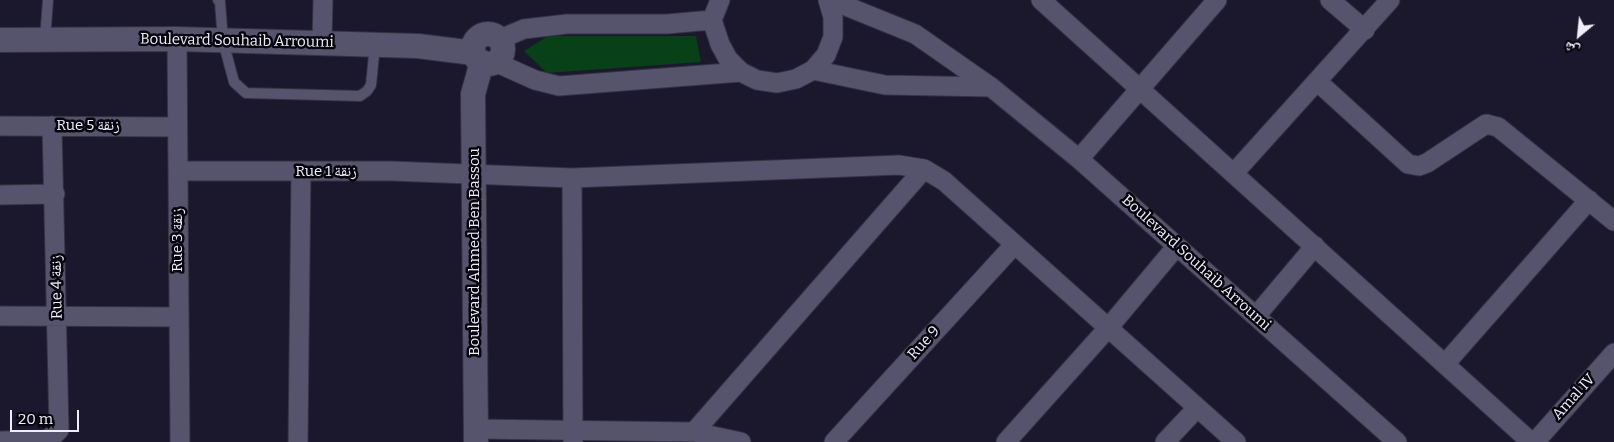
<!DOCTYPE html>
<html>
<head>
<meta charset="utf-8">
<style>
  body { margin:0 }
  #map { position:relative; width:1614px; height:442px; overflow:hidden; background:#1b172d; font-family:Bitter,"Noto Naskh Arabic",serif }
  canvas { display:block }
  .north { position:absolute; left:1554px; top:10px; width:50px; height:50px; -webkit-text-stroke:4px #06050d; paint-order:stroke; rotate:208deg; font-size:14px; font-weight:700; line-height:20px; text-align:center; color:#efedfc }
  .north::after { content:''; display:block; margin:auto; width:18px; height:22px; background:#efedfc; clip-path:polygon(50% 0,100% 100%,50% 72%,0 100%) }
  .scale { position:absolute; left:10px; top:410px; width:69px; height:22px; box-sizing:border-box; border:2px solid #efedfc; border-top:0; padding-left:6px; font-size:15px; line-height:18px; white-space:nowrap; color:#efedfc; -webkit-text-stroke:4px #06050d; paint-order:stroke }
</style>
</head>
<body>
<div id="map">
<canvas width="1614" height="442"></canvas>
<div class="north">ش</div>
<div class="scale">20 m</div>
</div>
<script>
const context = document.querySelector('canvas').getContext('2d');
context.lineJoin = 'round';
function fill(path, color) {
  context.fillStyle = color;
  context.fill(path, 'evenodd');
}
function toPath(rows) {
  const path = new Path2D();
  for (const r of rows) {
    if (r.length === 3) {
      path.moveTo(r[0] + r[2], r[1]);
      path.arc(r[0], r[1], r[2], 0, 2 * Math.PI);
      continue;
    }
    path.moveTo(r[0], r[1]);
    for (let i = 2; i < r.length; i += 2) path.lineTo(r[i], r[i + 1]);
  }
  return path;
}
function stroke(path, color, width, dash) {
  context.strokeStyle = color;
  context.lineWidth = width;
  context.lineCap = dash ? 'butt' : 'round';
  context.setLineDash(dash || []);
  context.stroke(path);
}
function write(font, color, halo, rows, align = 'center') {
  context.font = font + ' Bitter,"Noto Naskh Arabic",serif';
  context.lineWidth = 5;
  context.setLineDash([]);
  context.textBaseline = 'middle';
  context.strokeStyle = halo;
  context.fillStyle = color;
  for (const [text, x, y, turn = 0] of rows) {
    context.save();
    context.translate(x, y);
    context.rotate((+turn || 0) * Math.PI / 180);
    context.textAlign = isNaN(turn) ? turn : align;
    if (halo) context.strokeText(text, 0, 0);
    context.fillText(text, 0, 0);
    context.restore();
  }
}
fill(toPath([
  [548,36,696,36,701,62,547,73,524,51]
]), '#084018');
const service = toPath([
  [218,0,220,2,223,41,234,82,246,93,360,96,367,91,371,85,375,44],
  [45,39,48,0]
]);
const minor = toPath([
  [720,0,712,20,720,44,728,59,741,72,757,80,777,83,796,79,813,70,826,55,833,37,833,17,828,0],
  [831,0,915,34,991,87,1079,159,1397,442],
  [1041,0,1531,442],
  [1330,0,1365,30],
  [177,39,180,442],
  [500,39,524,29,567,24,667,24,712,20],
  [322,43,323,0],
  [495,62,535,80,559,86,741,72],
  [813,70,885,85,991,87],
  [1318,82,1408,164,1419,166,1427,163,1486,124,1498,127,1614,221],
  [0,126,176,127],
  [1079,159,1217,0],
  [178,171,391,171,572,178,899,165,924,169,944,181,1236,442],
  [1234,173,1390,0],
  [572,178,573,442],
  [0,195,55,194],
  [0,316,179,317],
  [1256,316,1315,246],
  [1445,364,1589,200],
  [475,429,694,432,741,442],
  [694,432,924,169],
  [0,441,44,440,53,436,59,430,52,126],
  [298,442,301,172],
  [834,442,1014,245],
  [1006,442,1109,327,1176,247],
  [1165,442,1197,408],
  [1535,442,1614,353]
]);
const tertiary = toPath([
  [488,49,15],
  [0,40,177,39,418,46,474,53],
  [476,442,473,94,482,62]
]);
stroke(service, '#353242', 12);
stroke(minor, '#353242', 21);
stroke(tertiary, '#353242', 26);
stroke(service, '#56536c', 10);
stroke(minor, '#56536c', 19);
stroke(tertiary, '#56536c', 24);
write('15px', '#efedfc', '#06050d', [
  ["Boulevard Souhaib Arroumi",237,41,1],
  ["Rue 5 زنقة",88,126],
  ["Rue 1 زنقة",326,172],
  ["Rue 3 زنقة",178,240,-90],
  ["Boulevard Ahmed Ben Bassou",475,252,-90],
  ["Boulevard Souhaib Arroumi",1196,263,42],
  ["Rue 4 زنقة",57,287,-91],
  ["Rue 9",924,343,-48],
  ["Amal IV",1574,397,-48]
]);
</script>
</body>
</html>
